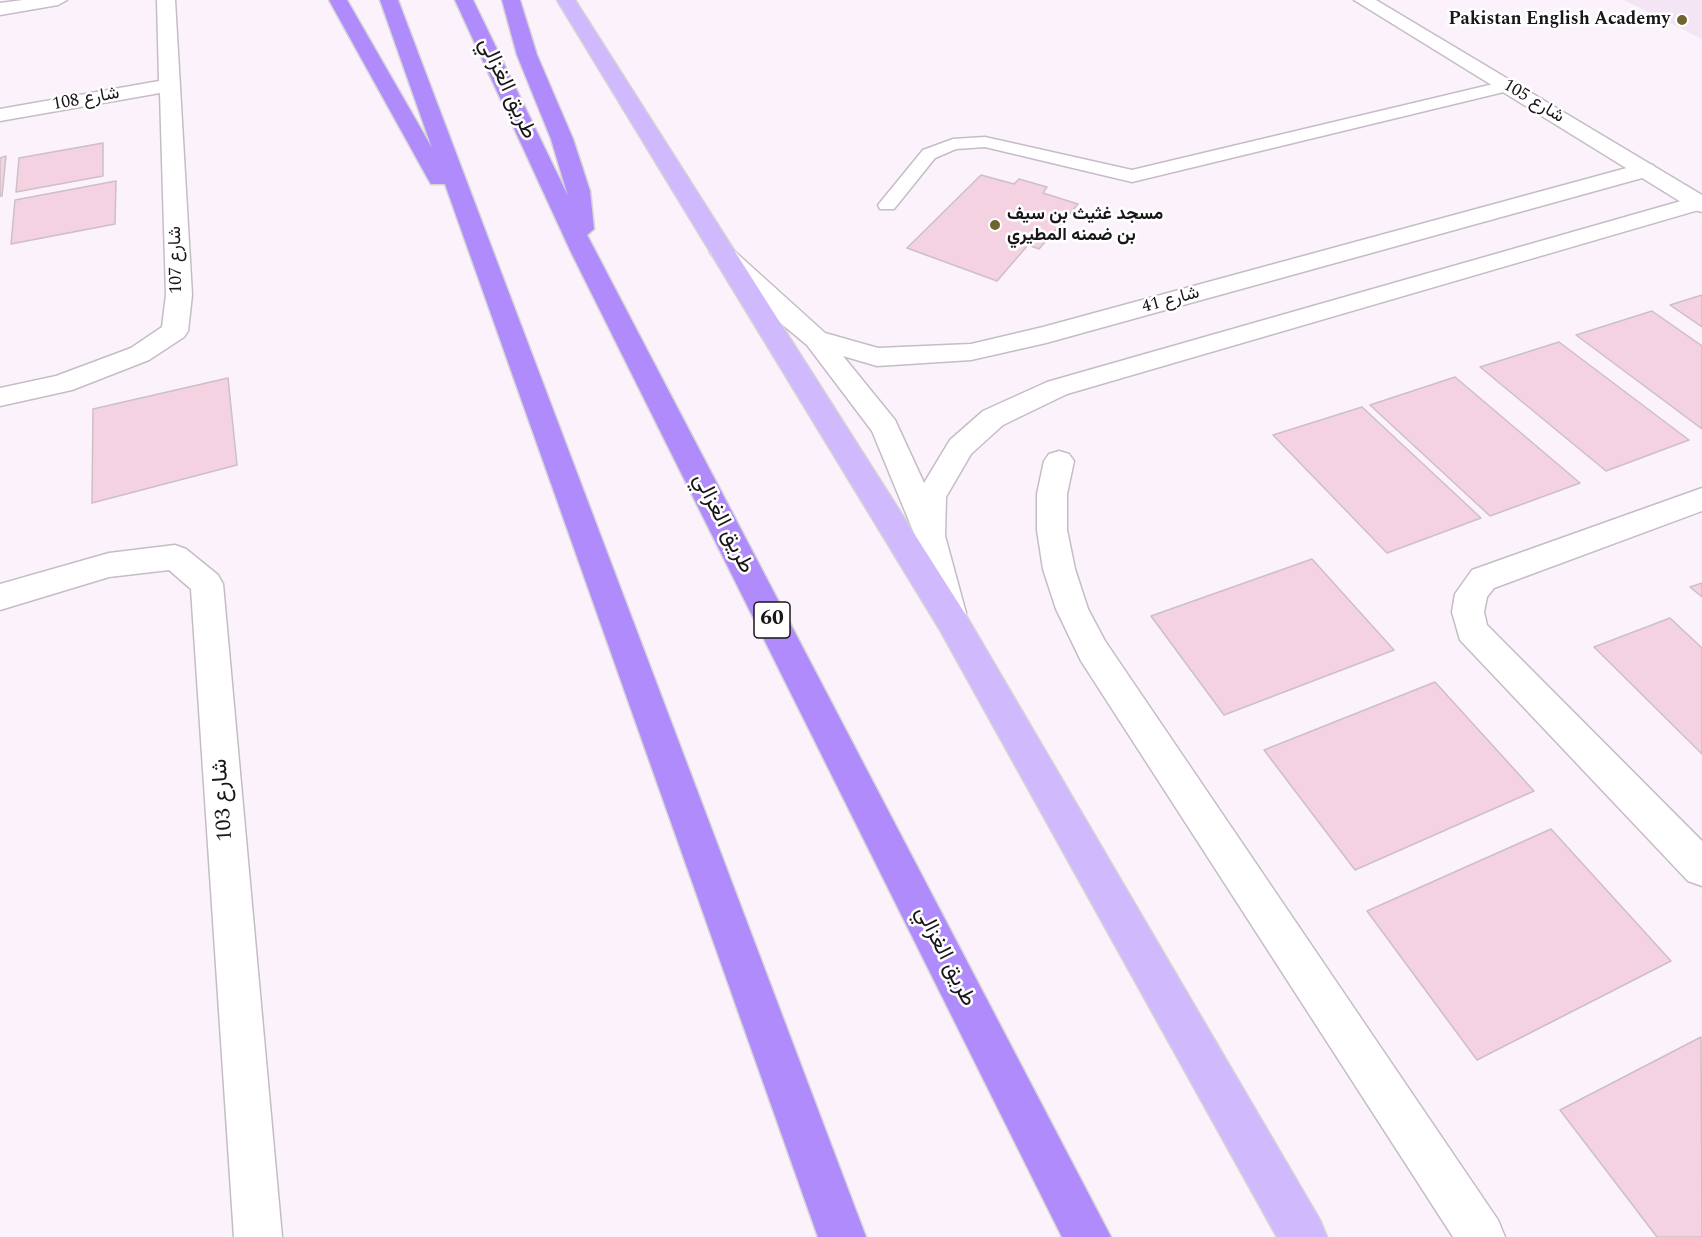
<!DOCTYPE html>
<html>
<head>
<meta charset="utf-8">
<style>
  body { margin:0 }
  canvas { display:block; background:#fbf2fc }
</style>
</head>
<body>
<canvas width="1702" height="1237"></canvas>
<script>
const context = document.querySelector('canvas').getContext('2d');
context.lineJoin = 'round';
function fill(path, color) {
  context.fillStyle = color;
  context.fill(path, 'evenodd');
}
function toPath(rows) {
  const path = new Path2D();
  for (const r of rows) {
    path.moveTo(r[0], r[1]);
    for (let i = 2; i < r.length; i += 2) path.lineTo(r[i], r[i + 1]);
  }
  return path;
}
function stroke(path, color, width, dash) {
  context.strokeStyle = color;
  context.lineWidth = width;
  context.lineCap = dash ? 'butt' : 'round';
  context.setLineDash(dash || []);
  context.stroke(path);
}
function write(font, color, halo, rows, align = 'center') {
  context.font = font + ' Spectral,Vazirmatn,serif';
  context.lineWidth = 5;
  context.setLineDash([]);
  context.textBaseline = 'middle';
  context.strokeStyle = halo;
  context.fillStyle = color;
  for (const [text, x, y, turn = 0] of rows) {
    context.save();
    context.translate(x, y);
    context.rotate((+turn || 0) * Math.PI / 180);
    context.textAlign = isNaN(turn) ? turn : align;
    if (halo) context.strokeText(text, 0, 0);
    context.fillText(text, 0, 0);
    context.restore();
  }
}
fill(toPath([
  [1624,0,1702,0,1702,39]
]), '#f4e5f5');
const building = toPath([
  [103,143,103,176,16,192,19,158,103,143],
  [6,156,2,196,0,196,0,158,6,156],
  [981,175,1014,184,1019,179,1047,187,1043,193,1078,204,1039,249,1028,245,997,281,907,248,981,175],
  [116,181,115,224,11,244,15,200,116,181],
  [1702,295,1702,327,1670,305,1702,295],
  [1652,311,1702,346,1702,429,1576,335,1652,311],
  [1559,342,1689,440,1606,471,1480,367,1559,342],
  [1455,377,1580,483,1490,516,1370,405,1455,377],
  [228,378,237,465,92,503,93,409,228,378],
  [1362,407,1481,518,1387,553,1273,435,1362,407],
  [1312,559,1394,650,1224,715,1151,616,1312,559],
  [1702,583,1702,597,1690,587,1702,583],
  [1670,618,1702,648,1702,754,1594,647,1670,618],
  [1435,682,1534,791,1355,870,1264,750,1435,682],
  [1551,829,1671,961,1477,1060,1367,911,1551,829],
  [1701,1037,1702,1237,1657,1237,1560,1110,1701,1037]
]);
fill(building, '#f5d2e1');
stroke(building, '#cdc0c5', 1.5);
const service = toPath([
  [1506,81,1512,82,1514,86,1512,90,1132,182,985,147,956,149,935,158,894,209,880,209,878,205,923,150,953,139,985,137,1132,170,1506,81]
]);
const minor = toPath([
  [23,0,67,0,58,5,0,15,0,3,23,0],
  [157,0,175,0,192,295,188,331,184,337,149,360,72,390,0,406,0,388,56,376,131,348,162,327,166,295,160,93,0,121,0,109,159,81,157,0],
  [1645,163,1653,165,1656,170,1653,175,1046,343,971,360,877,366,843,356,895,420,924,483,950,440,983,411,1047,382,1702,195,1702,209,1067,394,1003,425,971,454,946,497,945,536,966,613,962,622,950,626,938,622,934,613,914,533,872,431,807,345,778,321,749,288,710,253,713,248,722,246,731,248,825,333,878,348,971,344,1043,327,1645,163],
  [1059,451,1069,454,1074,461,1067,494,1067,530,1075,569,1088,609,1105,641,1498,1220,1505,1237,1453,1237,1081,661,1056,609,1043,569,1037,530,1037,494,1044,461,1049,454,1059,451],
  [1702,488,1702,511,1494,588,1487,597,1484,612,1487,625,1702,841,1702,886,1688,881,1460,640,1452,612,1455,594,1472,570,1702,488],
  [175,545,186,549,218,575,223,584,282,1237,234,1237,191,589,169,570,109,577,0,610,0,584,109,553,175,545]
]);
const tertiary = toPath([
  [1354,0,1376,0,1702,195,1702,212,1694,210,1354,0]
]);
const primary = toPath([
  [557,0,575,0,964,612,1320,1220,1327,1237,1277,1237,940,630,557,0]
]);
const motorway = toPath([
  [329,0,347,0,432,148,380,0,398,0,866,1237,818,1237,445,184,431,184,428,179,329,0],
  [455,0,473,0,568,196,551,139,517,55,502,0,520,0,537,55,573,139,590,191,594,229,587,235,1111,1237,1062,1237,571,252,455,0]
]);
stroke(service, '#c5bdc6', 3);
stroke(minor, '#c5bdc6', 3);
stroke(tertiary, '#c5bdc6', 3);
stroke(primary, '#d6d5d6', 3);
stroke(motorway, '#d6d5d6', 3);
fill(service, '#fff');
fill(minor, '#fff');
fill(tertiary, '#fff');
fill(primary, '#d0b9fd');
fill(motorway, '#b08bfc');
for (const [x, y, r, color] of [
  [1682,20,6,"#6f6330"],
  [995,225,6,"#6f6330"]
]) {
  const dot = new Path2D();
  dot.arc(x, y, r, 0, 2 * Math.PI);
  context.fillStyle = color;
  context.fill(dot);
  stroke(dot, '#fff', 2);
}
write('bold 18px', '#191619', '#fff', [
  ["Pakistan English Academy",1670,20],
  ["مسجد غثيث بن سيف",1007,215,"left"],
  ["بن ضمنه المطيري",1007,236,"left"]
], 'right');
write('18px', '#191619', '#fff', [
  ["شارع 108",86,100,-10],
  ["شارع 105",1533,102,31],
  ["شارع 107",177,260,-91],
  ["شارع 41",1171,301,-15]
]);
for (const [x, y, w] of [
  [772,620,36]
]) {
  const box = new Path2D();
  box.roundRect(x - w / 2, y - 18, w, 36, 4.5);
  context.fillStyle = '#fff';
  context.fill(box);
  stroke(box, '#191619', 1.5);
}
write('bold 21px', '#191619', null, [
  ["60",772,620]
]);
write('22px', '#191619', '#fff', [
  ["طريق الغزالي",506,89,65],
  ["طريق الغزالي",722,524,63],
  ["شارع 103",224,800,-94],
  ["طريق الغزالي",944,957,63]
]);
</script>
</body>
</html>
